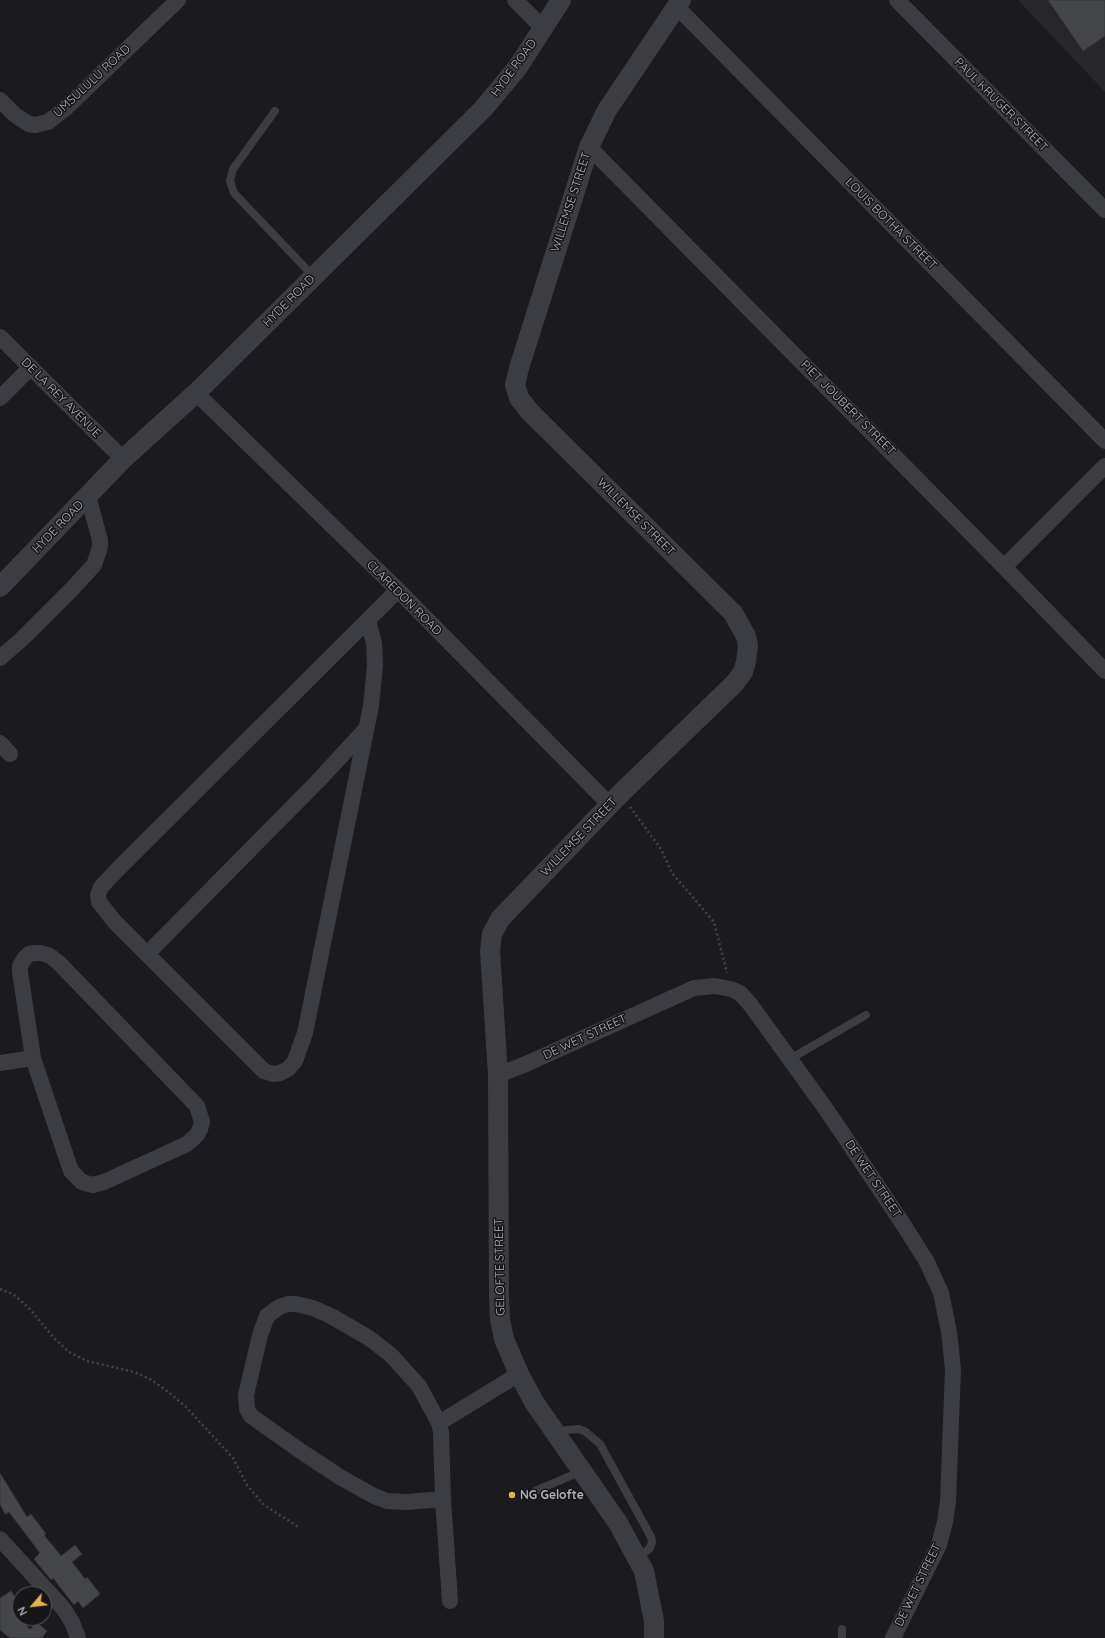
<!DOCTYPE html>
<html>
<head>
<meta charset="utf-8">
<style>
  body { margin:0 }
  #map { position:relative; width:1105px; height:1638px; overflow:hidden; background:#1b1b1d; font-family:Quicksand,sans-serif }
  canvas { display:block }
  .north { position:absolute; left:12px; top:1586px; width:40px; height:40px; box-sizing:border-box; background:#161618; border:1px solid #53545a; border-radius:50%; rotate:242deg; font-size:11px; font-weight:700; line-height:16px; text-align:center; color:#aeb2bc }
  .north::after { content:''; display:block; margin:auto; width:14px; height:18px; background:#e8b148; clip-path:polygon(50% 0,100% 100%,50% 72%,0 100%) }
</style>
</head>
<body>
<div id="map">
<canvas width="1105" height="1638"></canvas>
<div class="north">N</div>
</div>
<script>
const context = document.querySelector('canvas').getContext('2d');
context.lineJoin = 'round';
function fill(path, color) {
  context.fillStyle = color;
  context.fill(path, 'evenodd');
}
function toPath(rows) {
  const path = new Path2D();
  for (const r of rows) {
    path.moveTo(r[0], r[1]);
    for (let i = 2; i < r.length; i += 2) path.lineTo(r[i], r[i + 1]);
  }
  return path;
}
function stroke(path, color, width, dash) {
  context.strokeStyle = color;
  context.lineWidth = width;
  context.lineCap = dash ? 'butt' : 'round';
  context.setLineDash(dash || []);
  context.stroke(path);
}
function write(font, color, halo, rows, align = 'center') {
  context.font = font + ' Quicksand,sans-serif';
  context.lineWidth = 3;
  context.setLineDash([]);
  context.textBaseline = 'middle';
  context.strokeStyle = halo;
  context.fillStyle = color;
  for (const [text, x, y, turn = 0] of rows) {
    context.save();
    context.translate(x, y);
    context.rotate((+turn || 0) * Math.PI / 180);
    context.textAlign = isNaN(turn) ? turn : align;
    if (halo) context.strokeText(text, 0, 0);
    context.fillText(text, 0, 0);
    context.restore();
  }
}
fill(toPath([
  [1018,0,1105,0,1105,92]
]), '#27272a');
const building = toPath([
  [1048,0,1105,0,1105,36,1083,51,1048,0],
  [0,1473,27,1517,31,1514,46,1534,44,1535,61,1556,75,1545,82,1554,72,1562,85,1579,87,1577,100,1594,83,1608,78,1601,74,1605,53,1578,51,1580,34,1559,40,1553,9,1512,5,1514,0,1504,0,1473],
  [11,1591,19,1603,14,1606,20,1615,20,1618,22,1618,30,1630,36,1622,47,1631,42,1638,10,1638,0,1630,0,1598,11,1591]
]);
fill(building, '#45464a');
stroke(building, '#353539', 1);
stroke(toPath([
  [630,807,661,849,672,873,714,922,727,973],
  [0,1289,13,1294,29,1308,54,1338,69,1352,87,1361,134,1372,150,1379,167,1391,186,1407,233,1458,247,1485,264,1505,300,1528]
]), '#424449', 2.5, [2, 3]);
stroke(toPath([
  [275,111,233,169,230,181,234,193,313,276],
  [790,1059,866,1015],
  [557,1435,566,1430,579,1429,586,1432,600,1444,651,1537,652,1542,650,1548,637,1558],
  [535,1491,582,1471],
  [842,1638,842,1629]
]), '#3c3d42', 8);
stroke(toPath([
  [515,0,543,28],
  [897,0,1105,210],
  [677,7,1105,441],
  [0,100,15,115,29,124,35,125,48,122,66,108,178,0],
  [589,147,1004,567,1105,671],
  [0,337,123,459],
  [196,393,398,590,610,805],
  [0,398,31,367],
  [1004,567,1105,466],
  [368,620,374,643,375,665,371,706,305,1033,295,1061,288,1069,280,1073,273,1074,264,1071,114,921,99,902,98,895,101,887,119,868,398,590],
  [0,658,22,639,72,589,94,565,100,547,100,540,88,496],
  [0,743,10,754],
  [35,953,41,953,50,956,59,963,197,1106,202,1122,200,1129,197,1135,187,1144,104,1182,93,1185,82,1182,71,1171,33,1058,20,972,20,966,24,959,29,954,35,953],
  [147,954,318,781,366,729],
  [0,1063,33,1058],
  [498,1075,526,1064,694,988,715,986,731,989,740,993,750,1004,828,1112,903,1224,927,1262,941,1293,949,1332,953,1369,948,1501,945,1522,939,1545,893,1638],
  [439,1423,519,1374],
  [443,1499,406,1502,387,1501,374,1496,340,1477,302,1452,251,1416,247,1409,246,1395,260,1335,267,1316,279,1307,288,1304,296,1304,313,1308,331,1316,369,1338,391,1355,419,1386,439,1423,441,1432,443,1499,450,1601],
  [0,1539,63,1608,72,1622,78,1638]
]), '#3c3d42', 16);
stroke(toPath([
  [0,587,123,459,196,393,483,109,518,67,561,0],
  [654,1638,654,1621,644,1571,618,1523,534,1402,519,1374,504,1339,500,1320,499,1296,498,1075,490,951,492,934,500,919,620,794,734,684,743,672,746,662,748,645,746,636,733,613,530,412,519,398,515,385,519,368,589,147,607,110,681,0]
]), '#3c3d42', 20);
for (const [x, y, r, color] of [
  [512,1495,4,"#e8b148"]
]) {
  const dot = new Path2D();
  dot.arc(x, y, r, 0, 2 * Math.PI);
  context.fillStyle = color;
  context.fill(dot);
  stroke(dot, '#161618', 1.5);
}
write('12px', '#aeb2bc', '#161618', [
  ["HYDE ROAD",514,68,-54],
  ["UMSULULU ROAD",92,81,-43],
  ["PAUL KRUGER STREET",1001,105,45],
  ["WILLEMSE STREET",571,202,-72],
  ["LOUIS BOTHA STREET",891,224,45],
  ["HYDE ROAD",289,301,-45],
  ["DE LA REY AVENUE",61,398,45],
  ["PIET JOUBERT STREET",848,408,45],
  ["WILLEMSE STREET",636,517,45],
  ["HYDE ROAD",58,527,-46],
  ["CLAREDON ROAD",404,598,45],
  ["WILLEMSE STREET",579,837,-46],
  ["DE WET STREET",585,1037,-25],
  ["DE WET STREET",873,1179,56],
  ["GELOFTE STREET",500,1267,-91],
  ["DE WET STREET",918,1585,-64]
]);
write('bold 12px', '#aeb2bc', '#161618', [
  ["NG Gelofte",520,1495]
], 'left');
</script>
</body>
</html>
